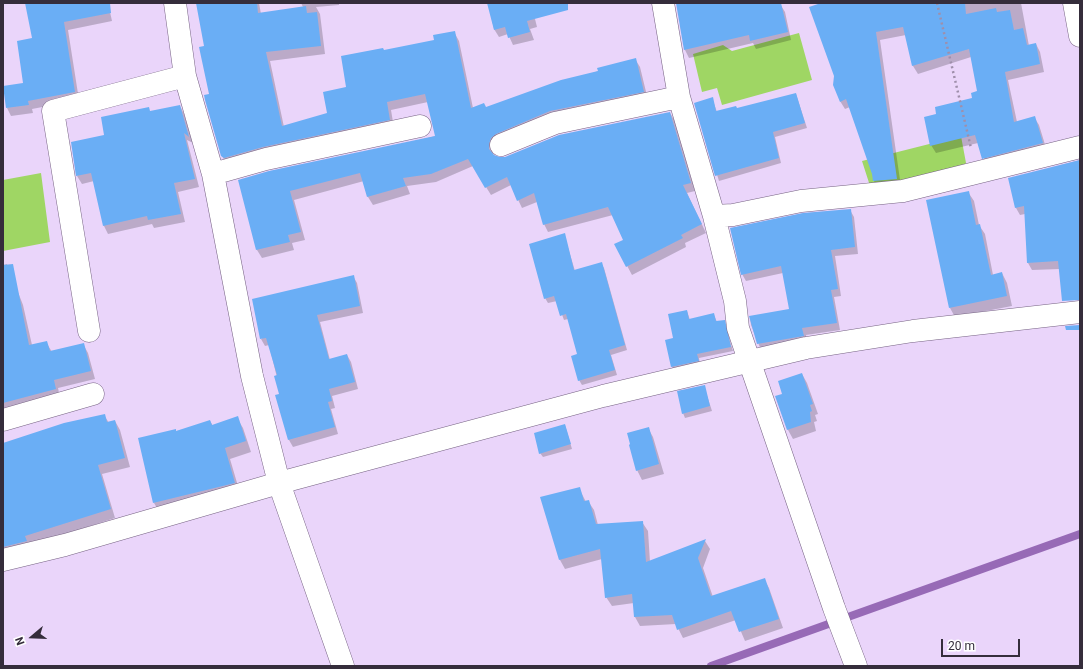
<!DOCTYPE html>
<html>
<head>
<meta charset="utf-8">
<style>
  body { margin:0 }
  #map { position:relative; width:1083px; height:669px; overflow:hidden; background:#ead5fa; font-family:Roboto,sans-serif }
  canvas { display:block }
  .frame { position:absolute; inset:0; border:4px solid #352d3b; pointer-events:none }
  .north { position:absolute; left:12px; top:617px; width:40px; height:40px; -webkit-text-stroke:3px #fff; paint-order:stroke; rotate:251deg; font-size:11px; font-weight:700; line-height:16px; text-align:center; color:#352d3b }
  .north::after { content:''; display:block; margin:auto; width:14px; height:18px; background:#352d3b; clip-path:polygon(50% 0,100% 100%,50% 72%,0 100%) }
  .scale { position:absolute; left:941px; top:639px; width:79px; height:18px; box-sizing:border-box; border:2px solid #352d3b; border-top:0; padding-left:5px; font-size:12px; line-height:14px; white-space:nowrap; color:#352d3b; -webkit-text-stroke:3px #fff; paint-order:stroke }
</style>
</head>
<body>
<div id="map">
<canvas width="1083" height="669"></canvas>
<div class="frame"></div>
<div class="north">N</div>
<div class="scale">20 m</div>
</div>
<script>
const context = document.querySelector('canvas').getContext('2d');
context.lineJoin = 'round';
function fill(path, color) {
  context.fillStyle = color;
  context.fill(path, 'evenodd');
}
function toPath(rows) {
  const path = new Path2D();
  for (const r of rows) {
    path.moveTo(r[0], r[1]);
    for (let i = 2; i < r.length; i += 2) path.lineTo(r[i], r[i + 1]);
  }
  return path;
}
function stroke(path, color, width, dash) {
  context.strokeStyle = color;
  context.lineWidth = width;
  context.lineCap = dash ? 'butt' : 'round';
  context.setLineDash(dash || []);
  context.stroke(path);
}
fill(toPath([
  [799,33,812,80,722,105,717,88,702,92,693,54,723,45,732,51],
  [961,136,966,163,960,170,871,189,862,161],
  [41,173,50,242,3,251,3,180]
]), '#9fd664');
fill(toPath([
  [26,3,108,3,112,21,68,30,79,100,32,109,33,113,11,116,7,108,24,84,33,39],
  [197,3,259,3,261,14,303,7,301,3,339,3,339,5,316,7,320,14,325,54,270,61,284,127,328,114,348,88,384,51,435,41,454,32,459,41,473,108,486,108,635,59,640,67,648,100,495,146,493,156,500,158,506,158,670,113,675,121,695,191,687,193,706,233,685,243,686,247,632,275,616,245,624,240,613,215,548,232,544,224,537,202,522,208,511,185,491,195,473,166,436,182,407,186,410,194,373,205,368,197,364,181,294,200,305,240,292,243,294,250,262,258,257,250,239,181,436,136,428,102,391,110,394,128,227,165,222,156,210,95,206,47],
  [488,3,531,3,537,27,530,29,534,40,513,45,508,34,499,37,494,29],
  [713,3,780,4,785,12,791,40,756,49,753,43,689,58,685,50,680,25],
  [824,3,1021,3,1029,46,1036,44,1040,52,1044,72,1008,80,1017,122,1034,117,1039,125,1047,151,987,166,978,143,936,153,931,145,938,115,974,99,979,92,971,57,918,74,913,66,906,35,880,40,901,187,878,189,874,181,873,173,850,107,845,109,840,101],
  [796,94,807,128,775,137,781,163,719,181,695,104,712,98,717,112,737,109],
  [180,106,184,114,193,143,187,140,199,187,178,192,185,222,154,228,152,224,108,234,104,226,94,181,82,184,77,176,105,136,150,112],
  [1080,160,1080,297,1060,269,1032,270,1028,263,1025,214,1020,215,1016,208,1009,179],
  [968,192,974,201,979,225,985,234,993,275,1002,273,1007,283,1012,306,955,317,950,308,928,201],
  [850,210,854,217,858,254,835,256,841,296,834,297,840,330,806,335,807,342,761,350,751,325,750,317,790,310,783,273,746,281,742,274],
  [564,234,575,271,601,264,604,268,627,350,611,355,617,375,582,385,579,380,579,355,568,319,564,320,557,301,548,303,545,298],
  [7,264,23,305,32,345,46,342,52,352,83,344,88,353,95,379,58,388,60,397,3,411,3,265],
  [353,276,357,283,363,313,320,322,330,360,347,355,351,362,358,389,332,396,335,408,331,409,338,434,293,447,289,440,276,396,281,394,269,345,265,346,261,339],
  [687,311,690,320,714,315,717,322,724,321,733,351,699,358,700,365,675,371,672,367,674,339],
  [802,374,807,383,818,414,815,415,817,421,814,422,816,431,793,439,788,430,783,394],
  [704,386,712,411,685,418,683,413],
  [104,415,109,423,115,421,120,430,130,467,102,474,115,518,3,554,3,444],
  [237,418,243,428,251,452,230,459,240,493,160,513,154,503,177,432,210,421,213,426],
  [565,425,572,449,543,457,540,453],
  [648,428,653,437,664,474,642,480,637,470],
  [579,488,586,502,588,501,594,510,598,525,642,522,648,531,650,562,705,541,710,549,703,568,713,597,764,579,769,588,783,628,745,641,736,620,683,638,676,624,640,626,635,617,634,603,612,606,606,597,602,559,565,569,560,560,541,498]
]), '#0003');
stroke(toPath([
  [711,666,1080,534]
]), '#976ab6', 8);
fill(toPath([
  [25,3,110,3,111,13,64,22,75,92,28,101,29,105,6,108,3,86,23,83,17,41,32,38],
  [196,3,257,3,258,13,306,6,307,13,317,12,321,46,266,52,282,126,327,113,323,92,346,87,341,56,383,48,384,50,434,40,433,35,455,31,471,108,484,103,486,107,561,80,598,71,597,68,636,58,644,92,550,111,496,134,491,138,489,144,489,149,494,155,500,157,505,157,559,135,670,112,691,183,683,185,702,224,681,235,683,238,626,267,614,244,623,240,608,207,543,225,534,193,517,201,507,177,485,188,468,159,431,174,403,178,406,186,367,197,360,173,290,191,301,232,288,235,290,242,256,250,238,180,269,171,435,136,425,94,387,102,390,120,263,147,224,158,221,156,205,100,204,95,209,94,199,47,204,46],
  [487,3,568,3,568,10,527,21,530,32,508,38,505,27,494,30],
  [676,3,781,3,788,32,750,41,749,35,684,50],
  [821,3,965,3,966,14,996,8,997,12,1010,10,1014,30,1023,28,1027,45,1036,43,1040,64,1005,72,1014,122,1035,116,1043,143,982,159,975,135,930,146,924,117,936,114,935,107,972,98,971,93,977,91,969,49,912,66,903,27,876,32,897,179,873,181,872,174,846,99,840,102,833,85,834,76,809,7],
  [796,93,805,123,773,132,779,158,715,176,694,103,713,97,716,111,736,106,737,108],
  [180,105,189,137,184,133,195,179,174,183,181,214,148,220,147,216,103,226,91,173,76,176,71,142,104,135,101,117,149,107,150,111],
  [1080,160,1080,300,1062,301,1058,261,1027,263,1024,206,1015,208,1008,178],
  [969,191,976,225,980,224,991,275,1002,272,1007,296,949,308,926,200],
  [851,209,855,247,831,250,838,289,831,290,837,323,802,328,804,336,757,344,749,316,789,309,781,266,741,275,730,228,803,213],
  [565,233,574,270,602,262,625,345,609,350,615,370,578,381,571,356,577,354,566,314,560,316,554,296,544,299,529,244],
  [13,264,29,345,47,341,50,351,84,343,91,371,54,380,56,389,3,403,3,265],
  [354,275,360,306,317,315,329,359,347,354,355,382,329,389,332,401,328,402,335,427,288,440,275,395,279,394,274,376,277,375,266,338,260,339,252,299],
  [687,310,689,319,714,313,716,321,725,320,731,347,697,354,699,361,671,367,665,340,673,338,668,314],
  [1080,325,1080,330,1066,330,1065,326],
  [802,373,813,404,810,405,812,411,810,412,811,422,787,430,775,396,782,394,778,381],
  [705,385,710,406,682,414,677,391],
  [105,414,107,422,115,420,125,458,98,465,111,509,25,536,27,541,3,547,3,443,64,423],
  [238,416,246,441,225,448,235,483,153,503,138,438,176,429,176,431,210,420,212,425],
  [565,424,571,444,539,454,534,433],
  [649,427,659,464,636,471,629,445,630,444,627,433],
  [580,487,584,501,589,500,596,524,643,521,646,562,706,539,698,558,711,596,765,578,779,619,739,632,731,611,677,630,672,615,634,617,632,594,605,598,600,549,559,560,540,497]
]), '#6aaef5');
const minor = toPath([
  [175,3,185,76,213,174,252,376,279,483,343,666],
  [663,3,679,97,714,216,735,301,738,328,834,608,856,666],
  [1074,3,1080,36],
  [501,145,555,123,679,97],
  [213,174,266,159,420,126],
  [714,216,733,215,801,201,903,191,1080,147],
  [89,331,53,111,185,76],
  [3,420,93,394],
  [3,560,65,545,279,483,603,396,806,348,913,331,1080,312]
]);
stroke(minor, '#766383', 23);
stroke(toPath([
  [937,3,971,148]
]), '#9f8fab', 2.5, [2, 3]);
stroke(minor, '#fff', 22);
</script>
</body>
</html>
